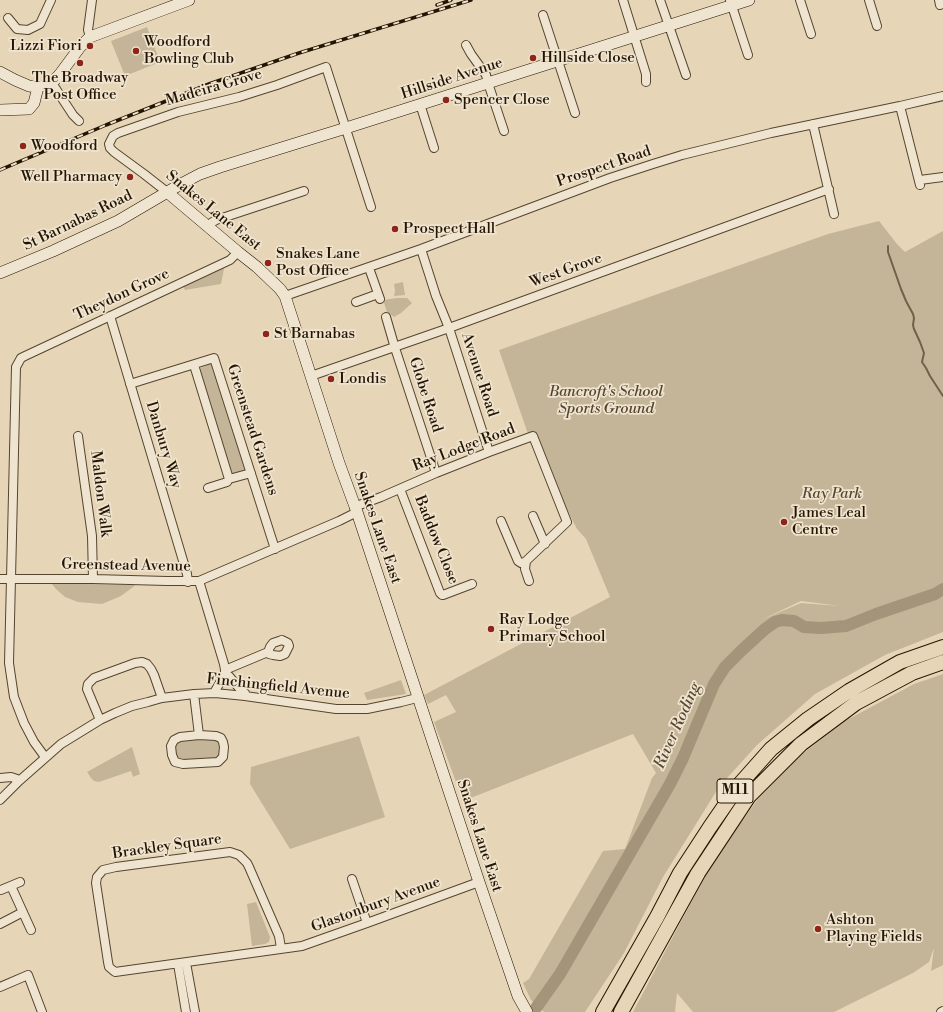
<!DOCTYPE html>
<html>
<head>
<meta charset="utf-8">
<style>
  body { margin:0 }
  canvas { display:block; background:#e6d6b7 }
</style>
</head>
<body>
<canvas width="943" height="1012"></canvas>
<script>
const context = document.querySelector('canvas').getContext('2d');
context.lineJoin = 'round';
function fill(path, color) {
  context.fillStyle = color;
  context.fill(path, 'evenodd');
}
function toPath(rows) {
  const path = new Path2D();
  for (const r of rows) {
    path.moveTo(r[0], r[1]);
    for (let i = 2; i < r.length; i += 2) path.lineTo(r[i], r[i + 1]);
  }
  return path;
}
function stroke(path, color, width, dash) {
  context.strokeStyle = color;
  context.lineWidth = width;
  context.lineCap = dash ? 'butt' : 'round';
  context.setLineDash(dash || []);
  context.stroke(path);
}
function write(font, color, halo, rows, align = 'center') {
  context.font = font + ' "Libre Bodoni",serif';
  context.lineWidth = 3.5;
  context.setLineDash([]);
  context.textBaseline = 'middle';
  context.strokeStyle = halo;
  context.fillStyle = color;
  for (const [text, x, y, turn = 0] of rows) {
    context.save();
    context.translate(x, y);
    context.rotate((+turn || 0) * Math.PI / 180);
    context.textAlign = isNaN(turn) ? turn : align;
    if (halo) context.strokeText(text, 0, 0);
    context.fillText(text, 0, 0);
    context.restore();
  }
}
fill(toPath([
  [147,27,160,62,125,76,111,41],
  [879,221,897,244,905,252,943,231,943,632,885,655,815,694,757,745,719,787,663,877,624,953,585,1012,544,1012,531,1000,523,983,529,979,603,851,625,849,652,778,656,773,633,734,463,801,434,722,456,712,446,695,428,704,424,695,610,597,586,539,577,529,527,431,499,350,828,234],
  [801,601,840,606,801,603,761,620],
  [223,267,224,269,221,284,185,290,183,286],
  [403,282,405,295,394,296,395,291,394,284],
  [397,298,407,298,412,303,401,313,394,317,387,312,383,300],
  [210,364,213,366,248,472,231,477,199,371,201,368],
  [51,583,135,585,133,587,121,596,102,604,78,602,65,597,56,589],
  [943,674,943,965,931,971,934,948,929,962,913,973,834,1012,693,1012,677,993,675,1012,633,1012,713,861,758,799,801,755,845,721,914,684],
  [401,680,406,694,367,700,364,693],
  [359,736,385,817,290,849,250,784,251,767],
  [216,738,220,743,221,754,217,758,214,759,183,760,179,760,176,758,175,749,176,744,179,741,188,739],
  [132,747,140,774,133,777,131,771,99,782,94,781,91,778,87,772],
  [256,902,270,937,269,942,265,944,252,946,247,904]
]), '#c5b598');
stroke(toPath([
  [888,246,888,252,901,289,906,301,913,314,914,318,913,325,914,329,920,342,924,353,922,362,926,368,930,376,943,396]
]), '#716149', 2);
stroke(toPath([
  [536,1008,560,974,670,784,683,758,714,684,725,667,742,650,765,629,775,622,782,620,794,621,804,627,821,628,846,626,876,614,935,594,943,589]
]), '#a49479', 12);
const street = toPath([
  [623,0,646,74,646,82],
  [660,0,686,75],
  [730,0,748,55],
  [800,0,811,34],
  [869,0,877,26],
  [939,0,940,5],
  [543,15,575,113],
  [8,18,17,29,28,30,40,24,51,0],
  [90,37,88,30,92,0],
  [466,45,471,54,486,75,488,83,504,131],
  [52,83,73,115,79,121],
  [420,104,434,148],
  [900,106,920,185],
  [813,124,834,214],
  [920,180,943,177],
  [167,192,144,174,114,152,110,148,109,144,113,136,118,133,178,112,239,97,277,85,326,67,371,207],
  [208,226,211,223,216,220,304,191],
  [421,249,436,296,449,328,489,452],
  [369,268,380,299],
  [285,296,421,249,610,178,653,164,682,155,771,133,900,106,943,96],
  [356,302,378,294],
  [110,316,187,574,188,582],
  [386,317,395,348,436,473],
  [194,365,229,479],
  [311,376,449,328,829,189],
  [130,384,214,358,275,549],
  [78,436,92,536,93,579],
  [208,488,227,482,229,479,251,473],
  [400,489,440,593,442,595,443,595,472,584],
  [354,507,381,497,436,473,489,452,533,436,567,522,525,562,521,563,518,561,501,521],
  [533,516,545,544],
  [526,561,525,569,529,581],
  [0,579,93,579,167,581,199,581,339,521,357,512],
  [199,581,224,664,225,670,225,674,229,676,239,688,245,693,245,696],
  [282,640,288,643,289,646,285,654,280,656,273,655,269,654,268,652,270,647,273,643,282,640],
  [225,670,268,652],
  [215,693,215,691,225,674],
  [194,694,199,735,216,736,221,738,223,742,224,747,223,757,218,762,183,764,175,762,172,755,171,746,174,740,180,737,199,735],
  [100,720,87,689,88,684,94,678,135,663,142,662,147,664,151,669,154,675,162,698],
  [45,757,34,742,24,723,14,697,9,663,16,367,21,358,25,356,230,260,238,252],
  [0,778,11,777,17,779,19,781],
  [0,800,19,781,61,744,100,720,115,713,132,706,148,702,162,698,194,694,215,693,245,696,336,709,367,709,401,702,417,698],
  [352,879,367,923],
  [11,886,31,930],
  [1,890,20,882],
  [0,924,23,912],
  [281,948,279,936,249,867,247,863,239,855,230,852,116,867,103,870,97,877,96,883,108,962,109,967,115,972,302,946,367,923,479,882],
  [186,963,195,1012],
  [178,964,186,1012],
  [0,987,28,975,42,1012],
  [941,1012,943,1011]
]);
const secondary = toPath([
  [0,72,15,80,29,86,38,87,47,85,52,83,60,74,80,47,90,37,189,0],
  [0,110,29,109,34,103,38,87],
  [167,192,238,252,257,267,280,289,285,296,339,463,357,512,479,882,518,996,527,1012],
  [0,273,53,251,118,221,181,184,200,174,220,167,346,128,749,0]
]);
const highway = toPath([
  [603,1012,657,917,680,873,710,827,739,785,771,749,808,719,849,691,900,662,943,647],
  [621,1012,698,873,749,796,801,744,856,703,912,673,943,662]
]);
stroke(street, '#55452e', 10);
stroke(secondary, '#251500', 12);
stroke(highway, '#251500', 16);
stroke(street, '#efe4d0', 8);
stroke(secondary, '#efe4d0', 11);
stroke(highway, '#e6d6b7', 14);
const rail = toPath([
  [437,5,451,0],
  [0,170,106,125,209,84,299,53,471,0]
]);
stroke(rail, '#251500', 3.5);
stroke(rail, '#efe4d0', 2, [6]);
for (const [x, y, r, color] of [
  [90,46,4,"#8f2418"],
  [136,51,4,"#8f2418"],
  [533,58,4,"#8f2418"],
  [80,63,4,"#8f2418"],
  [446,100,4,"#8f2418"],
  [23,146,4,"#8f2418"],
  [130,177,4,"#8f2418"],
  [395,229,4,"#8f2418"],
  [268,263,4,"#8f2418"],
  [266,334,4,"#8f2418"],
  [331,379,4,"#8f2418"],
  [784,522,4,"#8f2418"],
  [491,629,4,"#8f2418"],
  [818,929,4,"#8f2418"]
]) {
  const dot = new Path2D();
  dot.arc(x, y, r, 0, 2 * Math.PI);
  context.fillStyle = color;
  context.fill(dot);
  stroke(dot, '#efe4d0', 1.5);
}
for (const [x, y, w] of [
  [735,791,36]
]) {
  const box = new Path2D();
  box.roundRect(x - w / 2, y - 12, w, 24, 3);
  context.fillStyle = '#efe4d0';
  context.fill(box);
  stroke(box, '#251500', 1);
}
write('bold 14px', '#251500', null, [
  ["M11",735,791]
]);
write('15px', '#251500', '#efe4d0', [
  ["Woodford",144,42],
  ["Bowling Club",144,59],
  ["Lizzi Fiori",82,46,"right"],
  ["Hillside Close",541,58],
  ["The Broadway",80,78,"center"],
  ["Post Office",80,95,"center"],
  ["Spencer Close",454,100],
  ["Woodford",31,146],
  ["Well Pharmacy",122,177,"right"],
  ["Prospect Hall",403,229],
  ["Snakes Lane",276,254],
  ["Post Office",276,271],
  ["St Barnabas",274,334],
  ["Londis",339,379],
  ["James Leal",792,513],
  ["Centre",792,530],
  ["Ray Lodge",499,620],
  ["Primary School",499,637],
  ["Ashton",826,920],
  ["Playing Fields",826,937]
], 'left');
write('15px', '#251500', '#efe4d0', [
  ["Hillside Avenue",452,79,-18],
  ["Madeira Grove",214,88,-16],
  ["Prospect Road",604,167,-19],
  ["Snakes Lane East",213,211,39],
  ["St Barnabas Road",78,221,-26],
  ["West Grove",566,271,-20],
  ["Theydon Grove",122,295,-25],
  ["Avenue Road",479,375,72],
  ["Globe Road",425,395,72],
  ["Greenstead Gardens",252,430,72],
  ["Danbury Way",163,445,73],
  ["Ray Lodge Road",464,448,-21],
  ["Maldon Walk",100,494,83],
  ["Snakes Lane East",377,528,71],
  ["Baddow Close",436,540,68],
  ["Greenstead Avenue",126,566,1],
  ["Finchingfield Avenue",278,687,6],
  ["Snakes Lane East",479,836,72],
  ["Brackley Square",167,847,-8],
  ["Glastonbury Avenue",376,905,-20]
]);
write('italic 15px', '#55452e', '#efe4d0', [
  ["Bancroft's School",606,392],
  ["Sports Ground",606,409],
  ["Ray Park",832,494]
]);
write('italic 16px', '#584830', '#efe4d0', [
  ["River Roding",678,726,-66]
]);
</script>
</body>
</html>
